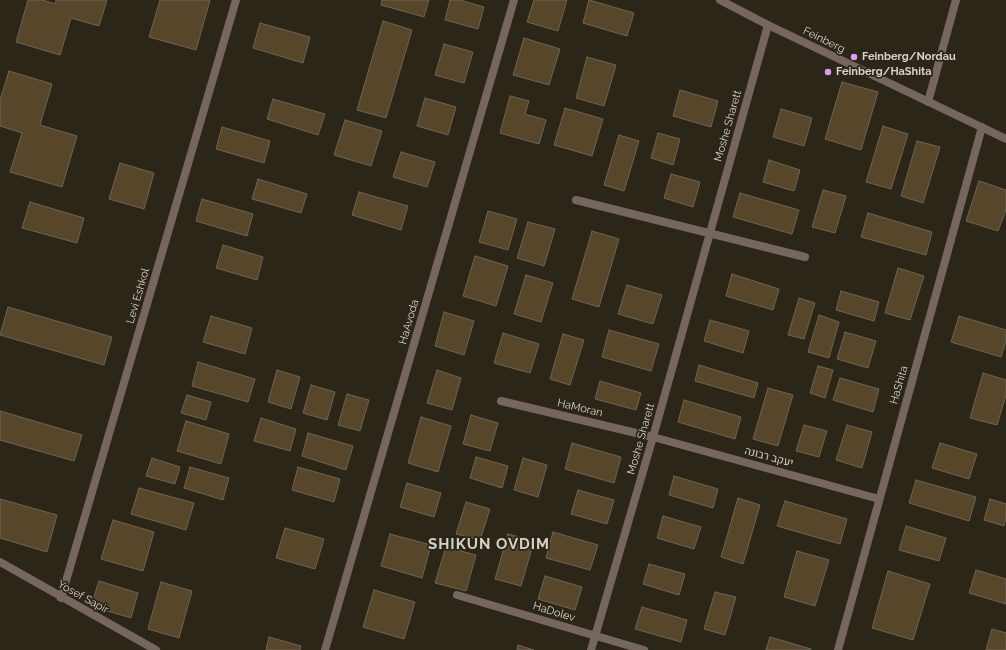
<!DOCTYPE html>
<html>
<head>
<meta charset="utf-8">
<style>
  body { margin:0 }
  canvas { display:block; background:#2b2617 }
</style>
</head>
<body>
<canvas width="1006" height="650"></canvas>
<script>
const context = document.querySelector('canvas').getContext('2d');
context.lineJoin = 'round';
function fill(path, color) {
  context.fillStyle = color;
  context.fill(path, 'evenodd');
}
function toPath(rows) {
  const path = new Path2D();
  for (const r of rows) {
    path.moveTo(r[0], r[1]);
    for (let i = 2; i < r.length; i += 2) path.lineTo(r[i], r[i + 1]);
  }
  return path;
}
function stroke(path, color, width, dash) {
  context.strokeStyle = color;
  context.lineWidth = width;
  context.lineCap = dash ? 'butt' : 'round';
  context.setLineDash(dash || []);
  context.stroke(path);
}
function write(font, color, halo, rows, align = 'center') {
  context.font = font + ' Raleway,Heebo,sans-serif';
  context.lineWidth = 3.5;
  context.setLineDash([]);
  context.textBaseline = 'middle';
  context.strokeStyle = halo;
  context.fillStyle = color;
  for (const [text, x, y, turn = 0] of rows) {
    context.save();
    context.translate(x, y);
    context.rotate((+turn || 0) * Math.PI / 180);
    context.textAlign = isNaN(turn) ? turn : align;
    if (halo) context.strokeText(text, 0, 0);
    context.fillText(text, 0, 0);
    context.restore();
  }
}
const building = toPath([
  [28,0,43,0,55,4,56,0,107,0,99,26,71,18,60,55,16,42,28,0],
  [160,0,210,0,196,50,149,37,160,0],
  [382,0,429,0,424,17,381,5,382,0],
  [450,0,460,0,484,7,478,29,445,20,450,0],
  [534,0,567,0,558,31,527,22,534,0],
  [589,0,634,13,627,36,583,23,589,0],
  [383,21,412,30,386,118,357,110,383,21],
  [260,23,310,37,303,63,253,48,260,23],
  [524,38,560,49,549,85,513,75,524,38],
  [444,44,473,52,464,83,435,75,444,44],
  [587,57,616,65,604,106,576,98,587,57],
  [9,71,52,84,40,125,77,136,62,187,10,172,22,133,0,126,0,100,9,71],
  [842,82,878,92,861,150,825,139,842,82],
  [680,90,718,101,711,127,673,116,680,90],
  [510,96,529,101,525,114,546,120,539,144,500,133,510,96],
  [425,98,456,107,448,135,417,126,425,98],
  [273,99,325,114,318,135,267,119,273,99],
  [565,108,603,119,592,156,554,145,565,108],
  [781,109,812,118,804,146,773,137,781,109],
  [345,120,382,131,371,166,334,155,345,120],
  [883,126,908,134,891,189,866,182,883,126],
  [222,127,270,141,264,163,216,149,222,127],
  [658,133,680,139,673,165,651,158,658,133],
  [619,135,639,141,624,191,604,185,619,135],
  [917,141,940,147,923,203,901,196,917,141],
  [401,152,435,162,427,187,393,177,401,152],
  [769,160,800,170,794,191,763,182,769,160],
  [120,163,154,173,144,209,109,199,120,163],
  [671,174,700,182,693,207,664,198,671,174],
  [258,179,307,194,301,213,252,199,258,179],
  [979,181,1006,190,1006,210,998,231,966,221,979,181],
  [823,190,846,196,835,233,812,227,823,190],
  [359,192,408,206,401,230,352,215,359,192],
  [740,193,799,210,792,234,733,217,740,193],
  [202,199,253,214,247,236,196,221,202,199],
  [30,202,84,218,77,243,22,228,30,202],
  [488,211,517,219,508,250,479,242,488,211],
  [868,213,932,232,926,255,861,237,868,213],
  [528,222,555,229,544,266,517,258,528,222],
  [592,231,619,239,599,307,572,299,592,231],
  [223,245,263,257,257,280,216,268,223,245],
  [475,256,508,266,496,306,463,296,475,256],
  [898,268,924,276,910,320,885,313,898,268],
  [732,274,779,289,773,310,726,296,732,274],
  [526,275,553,283,541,322,514,314,526,275],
  [627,285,662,295,653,324,618,314,627,285],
  [841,291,879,302,874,321,836,310,841,291],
  [799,298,815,303,804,339,788,335,799,298],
  [8,307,112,337,104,365,0,335,8,307],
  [444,312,474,321,464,355,435,346,444,312],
  [819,315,839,322,829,358,808,352,819,315],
  [211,316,252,328,245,354,203,342,211,316],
  [959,316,1006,330,1006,341,1001,357,951,342,959,316],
  [710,320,749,331,743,353,704,341,710,320],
  [609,330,659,344,651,371,602,357,609,330],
  [845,332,876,341,868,368,837,359,845,332],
  [503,333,539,344,530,373,494,363,503,333],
  [563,334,584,340,570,385,550,379,563,334],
  [198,362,255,379,248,402,192,386,198,362],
  [699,365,758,383,754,398,695,381,699,365],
  [818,366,833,370,825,398,810,393,818,366],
  [277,370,300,377,291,409,268,402,277,370],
  [437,370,461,378,452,410,427,403,437,370],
  [983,373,1006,380,1006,395,997,425,970,418,983,373],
  [840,378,879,389,873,412,833,400,840,378],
  [600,381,641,393,636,410,595,399,600,381],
  [311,385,335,392,327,420,303,413,311,385],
  [768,388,793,395,778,446,753,439,768,388],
  [347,394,369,400,360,431,338,425,347,394],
  [187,395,211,402,206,420,181,413,187,395],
  [684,400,741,417,735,439,678,422,684,400],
  [0,411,82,435,74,461,0,440,0,411],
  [471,415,498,423,490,451,463,444,471,415],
  [421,417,451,426,438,472,408,463,421,417],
  [261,418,296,429,290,451,254,441,261,418],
  [186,421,229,434,221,464,177,451,186,421],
  [804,425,827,431,819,457,796,451,804,425],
  [847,425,872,432,862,468,836,460,847,425],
  [308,433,353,446,346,470,302,456,308,433],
  [572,443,621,457,614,483,565,469,572,443],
  [940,443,977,454,969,479,932,468,940,443],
  [476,457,508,466,502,488,470,478,476,457],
  [152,458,180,467,175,484,146,476,152,458],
  [523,458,547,465,538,497,514,490,523,458],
  [190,467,229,478,223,500,184,488,190,467],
  [298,467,340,479,334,502,292,490,298,467],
  [674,476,718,489,713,508,669,495,674,476],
  [916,480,976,497,969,521,909,503,916,480],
  [407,483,441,493,434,517,400,507,407,483],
  [139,488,194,503,186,530,131,514,139,488],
  [578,490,614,500,607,524,571,514,578,490],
  [738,498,760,505,743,564,721,557,738,498],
  [0,499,57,515,47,552,0,538,0,499],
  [990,499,1006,504,1006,517,1004,526,984,520,990,499],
  [785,501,847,519,840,544,777,526,785,501],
  [466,502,490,509,480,540,456,534,466,502],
  [663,516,701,527,694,549,657,538,663,516],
  [113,520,154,532,143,571,101,559,113,520],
  [906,526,946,538,939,561,899,550,906,526],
  [285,528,324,539,315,569,276,558,285,528],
  [553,532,598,545,590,570,546,558,553,532],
  [390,534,431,545,422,578,381,566,390,534],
  [508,534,534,541,521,586,495,579,508,534],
  [446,547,476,555,466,591,435,583,446,547],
  [797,551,829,560,815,606,784,597,797,551],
  [649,564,685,574,679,595,643,584,649,564],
  [976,570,1006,579,1006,604,969,593,976,570],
  [888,571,930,584,913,640,872,628,888,571],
  [545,576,582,587,575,610,538,599,545,576],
  [99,581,138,593,131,618,91,606,99,581],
  [161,582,192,591,179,638,148,629,161,582],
  [374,590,415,602,404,639,363,627,374,590],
  [715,592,736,597,725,635,704,629,715,592],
  [642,607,687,620,681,642,635,629,642,607],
  [992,629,1006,633,1006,650,986,650,992,629],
  [269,637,301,646,300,650,266,650,269,637],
  [770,637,811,649,811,650,766,650,770,637],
  [518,645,534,650,517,650,518,645]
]);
fill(building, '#58462b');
stroke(building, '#6e6454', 1);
stroke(toPath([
  [928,102,956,0],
  [576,200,805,257],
  [501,401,653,437,879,499],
  [0,562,156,650],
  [457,595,644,650],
  [61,598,236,0],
  [325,650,514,0],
  [591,650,653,437,768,25],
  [838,650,982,127]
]), '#756760', 8);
stroke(toPath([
  [720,0,768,25,1006,139]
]), '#756760', 8);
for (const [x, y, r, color] of [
  [854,57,4,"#da9af6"],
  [828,72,4,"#da9af6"]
]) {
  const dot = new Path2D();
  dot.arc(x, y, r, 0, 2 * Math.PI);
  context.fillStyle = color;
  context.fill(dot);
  stroke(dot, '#2b2617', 1.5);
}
write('11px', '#d5d3c9', '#2b2617', [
  ["Feinberg",824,40,26],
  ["Moshe Sharett",728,126,-74],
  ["Levi Eshkol",138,296,-74],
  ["HaAvoda",409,322,-74],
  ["HaShita",899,385,-74],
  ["HaMoran",580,408,13],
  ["Moshe Sharett",641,439,-74],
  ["יעקב רבונה",769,457,15],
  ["Yosef Sapir",83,597,29],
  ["HaDolev",554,612,17]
]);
write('bold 11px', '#d5d3c9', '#2b2617', [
  ["Feinberg/Nordau",862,57],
  ["Feinberg/HaShita",836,72]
], 'left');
context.letterSpacing = '1px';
write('bold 15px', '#d5d3c9', '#2b2617', [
  ["SHIKUN OVDIM",489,544]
]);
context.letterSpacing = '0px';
</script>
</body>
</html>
